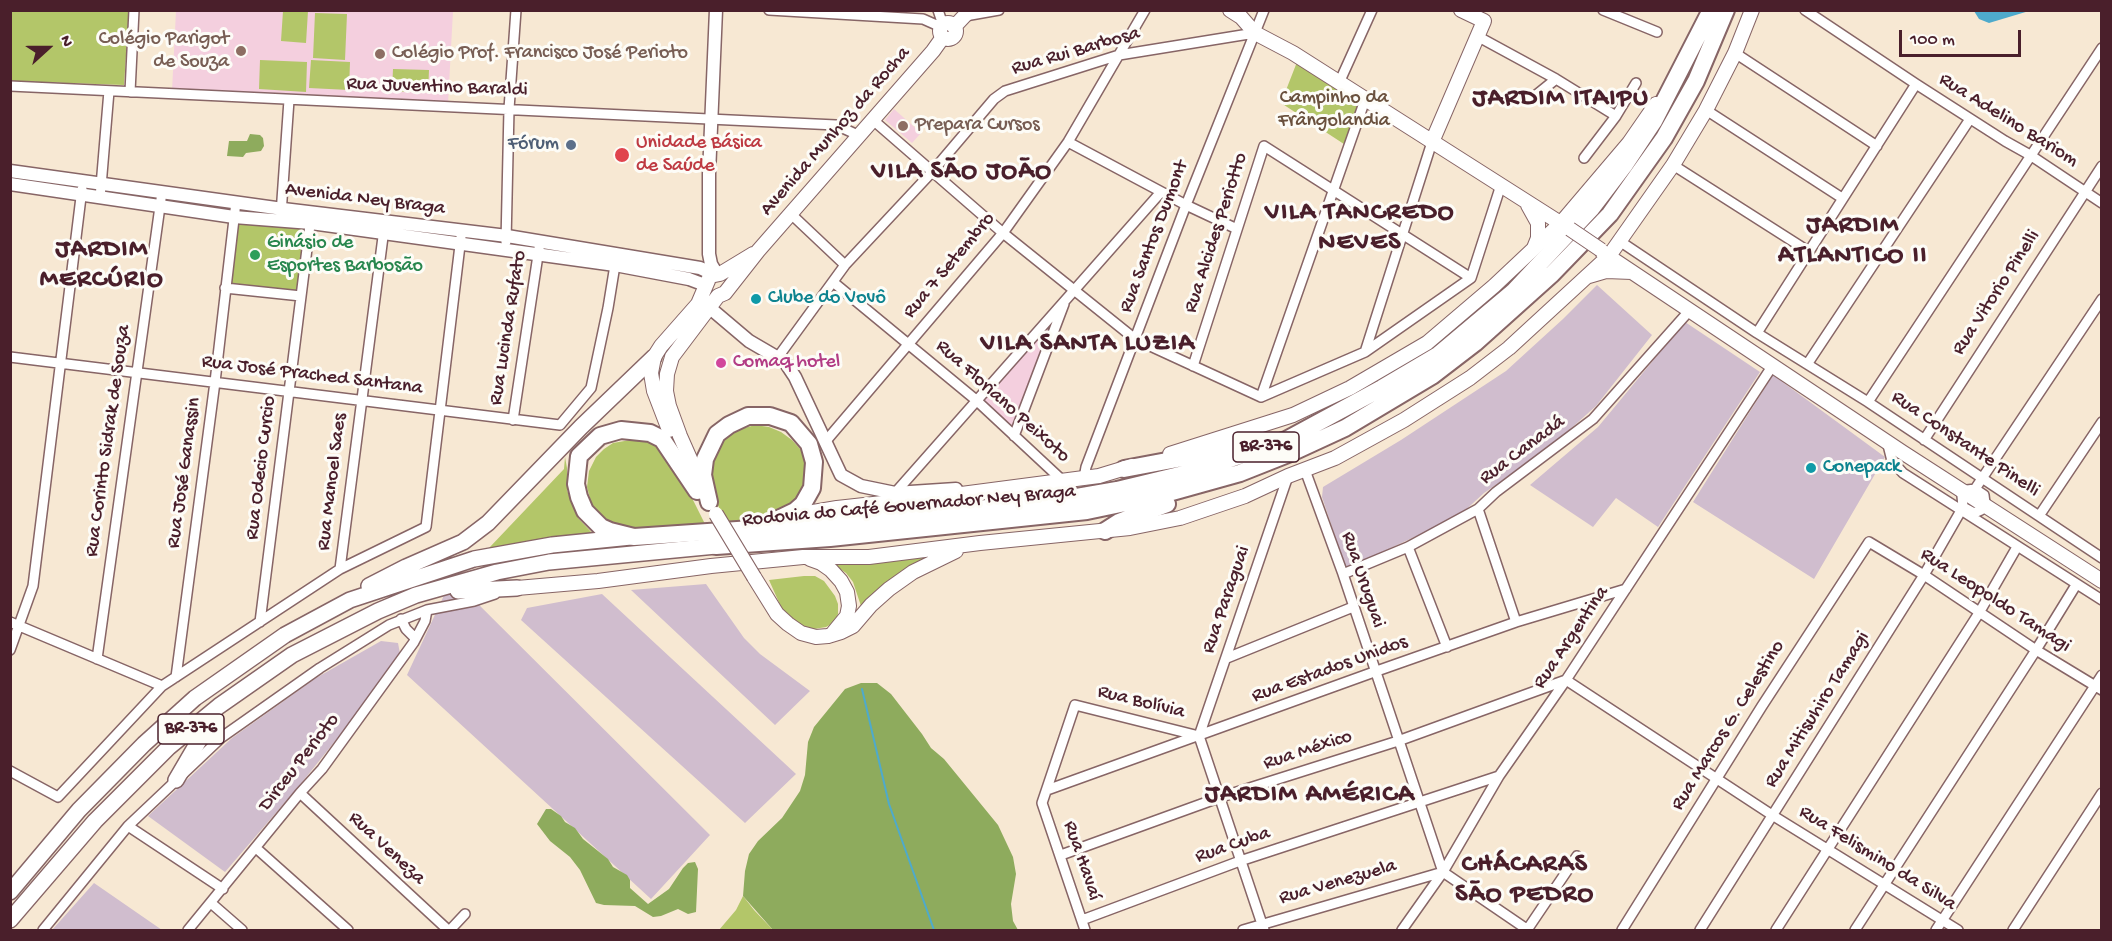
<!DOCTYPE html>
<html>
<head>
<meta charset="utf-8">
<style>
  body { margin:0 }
  #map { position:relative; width:2112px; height:941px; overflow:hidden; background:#f7e8d3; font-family:"Gochi Hand",sans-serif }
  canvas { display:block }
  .frame { position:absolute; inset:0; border:12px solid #4a1f2b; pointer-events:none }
  .north { position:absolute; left:18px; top:18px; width:60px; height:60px; -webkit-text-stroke:4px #fdfcf7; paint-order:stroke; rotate:69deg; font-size:16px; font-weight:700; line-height:24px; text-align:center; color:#4a1f2b }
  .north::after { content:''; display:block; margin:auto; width:21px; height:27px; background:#4a1f2b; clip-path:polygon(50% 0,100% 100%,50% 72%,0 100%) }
  .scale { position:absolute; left:1899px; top:30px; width:122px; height:27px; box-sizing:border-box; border:3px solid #4a1f2b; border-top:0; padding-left:8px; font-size:18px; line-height:21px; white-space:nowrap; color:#4a1f2b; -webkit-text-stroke:4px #fdfcf7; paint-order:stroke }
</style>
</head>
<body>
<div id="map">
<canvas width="2112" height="941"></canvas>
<div class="frame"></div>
<div class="north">N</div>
<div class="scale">100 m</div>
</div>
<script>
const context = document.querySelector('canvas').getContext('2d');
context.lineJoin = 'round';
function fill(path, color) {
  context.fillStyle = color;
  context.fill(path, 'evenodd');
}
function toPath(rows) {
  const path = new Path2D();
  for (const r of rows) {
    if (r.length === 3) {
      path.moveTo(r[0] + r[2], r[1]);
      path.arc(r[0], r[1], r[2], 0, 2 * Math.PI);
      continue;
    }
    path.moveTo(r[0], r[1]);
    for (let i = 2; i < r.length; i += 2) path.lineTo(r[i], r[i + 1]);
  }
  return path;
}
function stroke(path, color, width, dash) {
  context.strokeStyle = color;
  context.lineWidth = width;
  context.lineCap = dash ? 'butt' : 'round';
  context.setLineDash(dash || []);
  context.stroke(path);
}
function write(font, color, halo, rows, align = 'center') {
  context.font = font + ' "Gochi Hand",sans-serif';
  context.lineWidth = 6;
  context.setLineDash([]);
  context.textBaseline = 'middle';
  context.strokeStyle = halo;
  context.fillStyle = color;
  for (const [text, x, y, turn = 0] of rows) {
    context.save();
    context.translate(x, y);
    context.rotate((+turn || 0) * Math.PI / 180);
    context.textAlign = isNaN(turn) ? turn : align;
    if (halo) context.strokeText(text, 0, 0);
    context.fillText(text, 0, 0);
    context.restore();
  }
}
fill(toPath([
  [176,11,453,11,448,104,172,91],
  [894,109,921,133,912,143,885,120],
  [1054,319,1015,428,982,400]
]), '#f4cfde');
fill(toPath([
  [1597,285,1652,335,1596,406,1548,449,1484,493,1459,516,1346,569,1322,497,1323,487,1401,440,1506,371,1563,319],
  [1685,322,1760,372,1658,527,1616,498,1593,527,1530,485,1598,427],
  [1773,375,1885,457,1814,579,1693,502],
  [452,578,710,835,651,899,407,675],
  [706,584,744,638,760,654,810,691,775,725,631,590],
  [602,594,796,774,745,823,521,620,527,608],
  [381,641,398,643,401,659,299,786,225,872,148,816,232,738,316,678],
  [94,883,162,930,52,930]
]), '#d0bdce');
fill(toPath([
  [10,11,129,11,124,85,11,81],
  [283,11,308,11,306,43,281,41],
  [315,13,347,14,345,60,313,58],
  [260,60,307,62,306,92,259,89],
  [311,60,350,62,349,90,309,88],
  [1297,62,1362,102,1347,146,1281,103],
  [393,69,429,70,428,93,392,91],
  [235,218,308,225,300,294,227,287],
  [755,425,769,427,781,432,792,440,801,450,806,463,807,478,802,496,764,521,730,527,716,502,711,483,711,460,722,441,734,431],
  [636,439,648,442,659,448,683,480,706,526,620,531,598,515,591,502,587,487,589,471,596,457,604,449,613,443],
  [565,457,567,468,567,490,572,504,578,518,594,535,491,553,489,548,564,469],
  [932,556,862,609,853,582,846,573,833,564],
  [804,576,815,576,824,581,835,596,838,604,838,614,835,622,826,627,814,629,803,626,791,620,781,607,769,580],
  [743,896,754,910,773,930,719,930,736,910]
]), '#b3c669');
fill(toPath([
  [250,134,260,135,263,138,264,146,261,151,246,153,243,157,227,156,229,141,247,141],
  [861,683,877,683,891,694,922,734,931,748,944,759,998,825,1013,857,1016,874,1011,904,1013,921,1018,930,773,930,743,896,745,871,749,854,758,841,782,818,800,791,805,775,808,742,814,727,845,689],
  [546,809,551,809,561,816,565,822,575,828,583,839,608,859,613,867,627,875,630,880,630,888,648,904,669,889,683,868,688,863,695,862,698,869,696,912,688,914,678,909,661,916,653,917,635,906,604,905,596,903,580,870,570,857,550,841,537,824]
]), '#8eab5d');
fill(toPath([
  [1974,11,2029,11,1989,23,1979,19]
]), '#4eaacc');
stroke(toPath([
  [862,689,889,804,934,930]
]), '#4eaacc', 2);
const minor = toPath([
  [769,10,923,19,941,27],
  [938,10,943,25],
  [1603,10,1657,32],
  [1805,10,1916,84,2005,141,2030,155,2102,203],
  [965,16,999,10],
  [1477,36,1556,79,1616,116],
  [1735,53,1877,146],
  [1339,83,1372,10],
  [10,86,836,125,860,136],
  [130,92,134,10],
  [1530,100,1556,79],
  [1706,110,1842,198],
  [873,120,1003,233,1135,339,1261,397],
  [1068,142,1186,205,1237,229],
  [1584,158,1616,116,1636,83],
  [1673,165,1808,251],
  [100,198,109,91],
  [281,214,289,100],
  [791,214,845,265],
  [506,242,509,109,516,10],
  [1621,242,1757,333,1868,402,2102,558],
  [833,282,976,400,1063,481],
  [225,288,301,296],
  [1757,333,1916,84],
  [1365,352,1432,142],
  [10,357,560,425,591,388,608,308,616,259],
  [778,357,845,265,932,172,994,99,1005,91,1119,55,1255,33],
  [1808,363,1970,119],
  [1193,366,1264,146,1471,278],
  [1261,397,1365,352,1471,278,1501,185],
  [1261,397,1365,100],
  [1868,402,2102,48],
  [513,420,540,242],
  [1014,436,1064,304],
  [1924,440,2102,166],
  [1887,441,1892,461,1903,473,2102,600],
  [825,442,1003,233,1068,142,1145,10],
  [1305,470,1343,574,1443,872],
  [1084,478,1086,467,1186,205,1264,10],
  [1975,489,1984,495,1985,503,1981,510,1974,513,1963,507,1962,496,1967,490,1975,489,2102,299],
  [895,493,1161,192],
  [1478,509,1516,622],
  [2039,516,2102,422],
  [1408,547,1447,647],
  [340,569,384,229],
  [1343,574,1408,547,1478,509,1496,492,1593,419,1690,310],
  [401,619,406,629,415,638,414,642],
  [10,622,162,686],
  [260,622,311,217],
  [10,650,33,586,82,189],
  [1227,658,1353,607],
  [97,659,162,192],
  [176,677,215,382,236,202],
  [1199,736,1288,476],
  [1199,736,1264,930],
  [10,771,58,797,162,686,340,569,426,527,461,237],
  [1047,790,1374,672,1516,622,1626,589],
  [300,793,448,930],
  [128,826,223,889],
  [256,848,348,930],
  [1061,855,1221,797,1398,741,1566,680,1772,815,1958,930],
  [1443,872,1528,930],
  [211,903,242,930],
  [1082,920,1240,861,1499,776],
  [43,930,128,826,222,737,320,668,389,625,427,610,474,601,495,594],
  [188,930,300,793,322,769,414,642,425,621,427,610],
  [450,930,465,914],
  [1085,930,1042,803,1075,705,1199,736],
  [1243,930,1443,872],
  [1402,930,1443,872,1499,776,1566,680,1773,365],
  [1527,930,1577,856],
  [1622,930,1762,706,1869,542,1924,575,2036,650,2102,690],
  [1700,930,1924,575,1963,507],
  [1776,930,1979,613,2017,547],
  [1855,930,2036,650,2076,585],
  [1936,930,2102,675],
  [2013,930,2102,793]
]);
const tertiary = toPath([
  [716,10,709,174,709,254,711,264,717,274],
  [10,171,283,209,507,236,700,268,713,274],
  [10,184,234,217,311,223,615,265,689,279,705,285],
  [710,308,749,341,785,362,795,377,841,475,861,486,895,493,956,489]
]);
const secondary = toPath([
  [1230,10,1241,17,1255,33,1293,53,1568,228],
  [948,31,8],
  [954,27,970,10],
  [1432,142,1484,21,1461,10],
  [1528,205,1538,223,1538,238,1534,248],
  [1602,252,1902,452,2102,581],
  [1589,276,1606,271,1632,272],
  [669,430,654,391,651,373,654,357,661,346,698,304,710,276,720,274,753,254],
  [1170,454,1293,415,1350,388,1427,343,1494,286,1561,223,1629,143,1656,104],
  [703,488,680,436,669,406,666,391,667,374,672,357,718,296,725,293,758,251,933,51,943,37],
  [789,516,837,508,946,496,1099,476,1132,466],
  [810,559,821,563,831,570,841,581,847,592,849,606,847,616,833,633],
  [754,577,777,614,788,624,801,633,816,637,828,636,841,632,853,626,871,605,889,589,913,572,956,551],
  [517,588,598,581,711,566,803,557,869,557,980,543,1130,528,1180,518,1245,496,1288,476,1335,458,1404,420,1470,378,1509,348,1609,256,1673,165,1706,110,1735,53,1752,10]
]);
const trunk = toPath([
  [369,586,406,567,463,542,488,523,581,427,654,357],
  [458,591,517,588],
  [176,780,214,715],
  [10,892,79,810,144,744,195,698,285,635,350,600,474,559,552,545,631,537],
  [10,920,95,821,169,747,219,706,292,655,378,611,416,595,497,572,549,562,716,546]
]);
const motorway = toPath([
  [1124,469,1231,449],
  [697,491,662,439,650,433,621,430,600,436,579,456,576,484,579,497,585,511,601,527,610,531,634,537,752,529,962,511,1071,498,1117,490,1192,472,1286,440,1382,388,1438,355,1513,292,1592,208,1624,166,1654,121,1711,10],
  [709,502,703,475,705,459,717,434,729,425,748,416,770,416,791,423,809,444,814,462,812,488,803,504,795,511,770,523],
  [1105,531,1119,522,1167,504],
  [716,546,830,538,1087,511,1154,497,1240,473,1293,452,1345,428,1432,376,1475,343,1552,274,1610,214,1664,138,1696,81,1726,10]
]);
stroke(minor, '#876566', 12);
stroke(tertiary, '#876566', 15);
stroke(secondary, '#876566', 16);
stroke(trunk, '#876566', 18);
stroke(motorway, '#876566', 20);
stroke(minor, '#fff', 9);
stroke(tertiary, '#fff', 12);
stroke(secondary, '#fff', 14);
stroke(trunk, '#fff', 15);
stroke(motorway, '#fff', 16);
const secondaryBridge = toPath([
  [1570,229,1601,250],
  [716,514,754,577]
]);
stroke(secondaryBridge, '#876566', 16, []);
stroke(secondaryBridge, '#fff', 14);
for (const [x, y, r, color] of [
  [241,51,6,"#8d6e63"],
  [380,54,6,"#8d6e63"],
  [903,126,6,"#8d6e63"],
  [571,145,6,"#5c6f8a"],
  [622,155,8,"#e0444e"],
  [255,255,6,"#2e9e5b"],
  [756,299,6,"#0f9aa8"],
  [721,363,6,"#d1479c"],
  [1811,468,6,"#0f9aa8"]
]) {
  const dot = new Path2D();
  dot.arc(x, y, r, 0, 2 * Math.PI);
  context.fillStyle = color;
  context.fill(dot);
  stroke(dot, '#fdfcf7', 2);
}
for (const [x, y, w] of [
  [1266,447,66],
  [191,729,66]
]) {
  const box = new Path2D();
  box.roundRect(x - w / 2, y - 15, w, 30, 4.5);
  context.fillStyle = '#fdfcf7';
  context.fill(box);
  stroke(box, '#4a1f2b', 1.5);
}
write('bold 18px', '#4a1f2b', null, [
  ["BR-376",1266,447],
  ["BR-376",191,729]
]);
write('20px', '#785e54', '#fdfcf7', [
  ["Colégio Parigot",229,40,"right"],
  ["de Souza",229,63,"right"],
  ["Colégio Prof. Francisco José Perioto",392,54],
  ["Prepara Cursos",915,126]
], 'left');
write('20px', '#4a1f2b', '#fdfcf7', [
  ["Rua Rui Barbosa",1076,52,-16],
  ["Rua Juventino Baraldi",437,88,2],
  ["Rua Adelino Bariom",2008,121,32],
  ["Avenida Munhoz da Rocha",836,132,-49],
  ["Avenida Ney Braga",365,200,7],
  ["Rua Alcides Periotto",1217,233,-72],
  ["Rua Santos Dumont",1155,237,-69],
  ["Rua 7 Setembro",950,266,-50],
  ["Rua Vitorio Pinelli",1997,293,-57],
  ["Rua Lucinda Rufato",509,328,-81],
  ["Rua José Prached Santana",312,376,7],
  ["Rua Floriano Peixoto",1002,402,42],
  ["Rua Corinto Sidrak de Souza",109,441,-82],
  ["Rua Constante Pinelli",1965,445,34],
  ["Rua Canadá",1523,451,-37],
  ["Rua Odecio Curcio",262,468,-83],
  ["Rua José Ganassin",185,473,-82],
  ["Rua Manoel Saes",333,482,-83],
  ["Rodovia do Café Governador Ney Braga",909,507,-5],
  ["Rua Uruguai",1362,580,71],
  ["Rua Paraguai",1227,600,-71],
  ["Rua Leopoldo Tamagi",1995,601,33],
  ["Rua Argentina",1572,638,-56],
  ["Rua Estados Unidos",1330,670,-20],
  ["Rua Bolívia",1141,703,14],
  ["Rua Mitisuhiro Tamagi",1818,710,-58],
  ["Rua Marcos G. Celestino",1729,726,-58],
  ["Rua México",1308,751,-18],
  ["Dirceu Perioto",300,763,-52],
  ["Rua Cuba",1233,846,-19],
  ["Rua Veneza",386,849,43],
  ["Rua Felismino da Silva",1877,859,32],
  ["Rua Havaí",1081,861,71],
  ["Rua Venezuela",1338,883,-16]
]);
write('20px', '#6a513e', '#fdfcf7', [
  ["Campinho da",1334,99],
  ["Frângolandia",1334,122]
]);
write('20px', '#be3a42', '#fdfcf7', [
  ["Unidade Básica",636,144],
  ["de Saúde",636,167]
], 'left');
write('20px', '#4e5e75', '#fdfcf7', [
  ["Fórum",559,145]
], 'right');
write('20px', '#27864d', '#fdfcf7', [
  ["Ginásio de",267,244],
  ["Esportes Barbosão",267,267]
], 'left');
write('20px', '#0d838f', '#fdfcf7', [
  ["Clube do Vovô",768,299],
  ["Conepack",1823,468]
], 'left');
write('20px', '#b23c85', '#fdfcf7', [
  ["Comaq hotel",733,363]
], 'left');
context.letterSpacing = '1.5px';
write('bold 26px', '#4a1f2b', '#fdfcf7', [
  ["JARDIM ITAIPU",1561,100],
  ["VILA SÃO JOÃO",962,173],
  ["VILA TANCREDO",1360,214],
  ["NEVES",1360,244],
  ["JARDIM",1853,227],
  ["ATLANTICO II",1853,257],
  ["JARDIM",102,251],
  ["MERCÚRIO",102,281],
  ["VILA SANTA LUZIA",1088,345],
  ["JARDIM AMÉRICA",1310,796],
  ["CHÁCARAS",1525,866],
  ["SÃO PEDRO",1525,896]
]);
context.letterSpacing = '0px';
</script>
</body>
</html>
